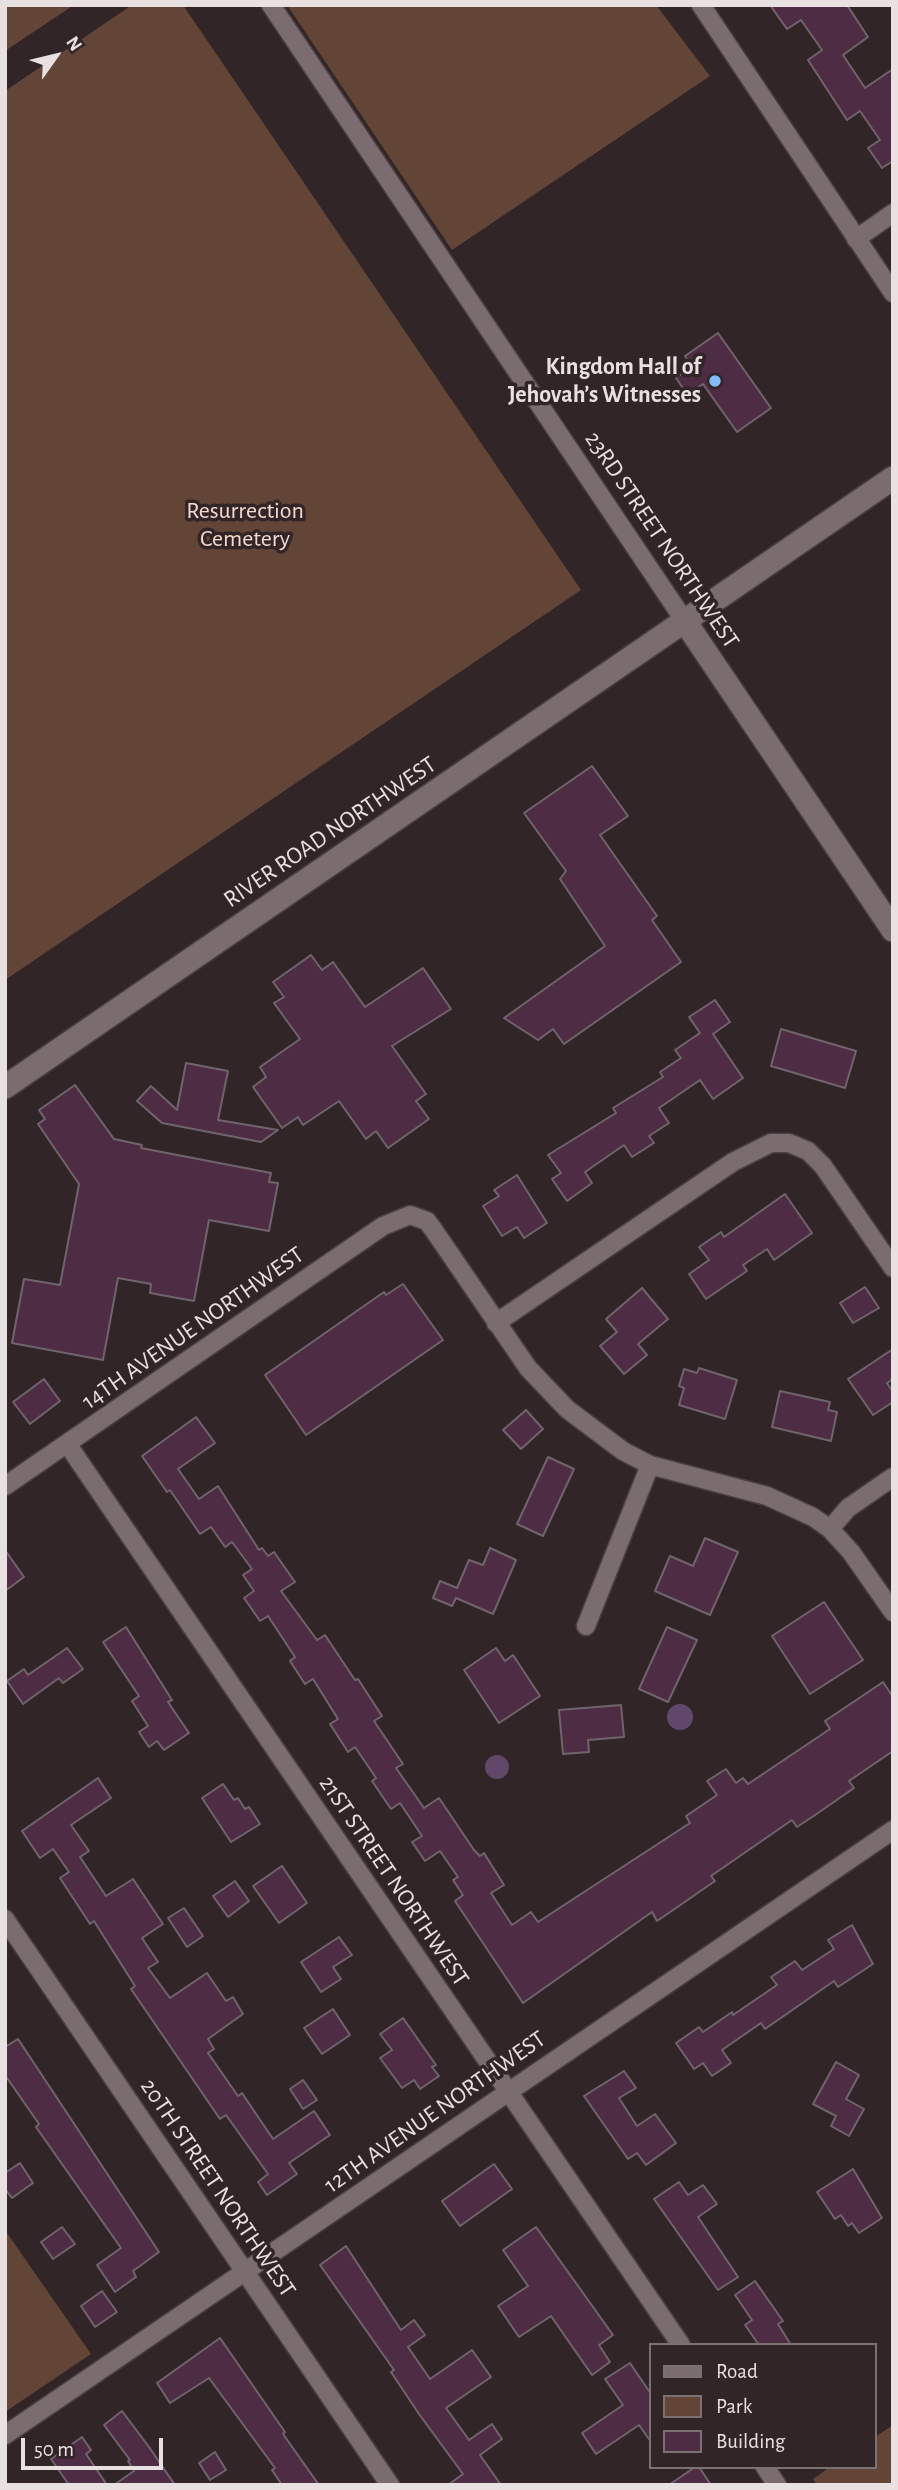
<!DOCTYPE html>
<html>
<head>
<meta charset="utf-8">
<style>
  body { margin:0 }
  #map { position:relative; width:898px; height:2490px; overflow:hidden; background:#312528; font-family:"Alegreya Sans",sans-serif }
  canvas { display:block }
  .frame { position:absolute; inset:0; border:7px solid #e9e0e2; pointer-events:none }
  .legend { position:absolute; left:649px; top:2343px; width:228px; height:126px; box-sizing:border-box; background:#312528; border:2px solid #7b7072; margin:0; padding:9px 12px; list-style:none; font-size:21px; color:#e9e0e2 }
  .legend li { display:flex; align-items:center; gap:14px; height:35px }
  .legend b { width:35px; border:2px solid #7b7072 }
  .north { position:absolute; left:21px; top:21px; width:70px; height:70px; -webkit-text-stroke:5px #312528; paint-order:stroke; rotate:56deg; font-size:19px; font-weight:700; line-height:28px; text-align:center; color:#e9e0e2 }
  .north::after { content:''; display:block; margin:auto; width:24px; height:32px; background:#e9e0e2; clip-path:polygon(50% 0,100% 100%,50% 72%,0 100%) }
  .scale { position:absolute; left:21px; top:2438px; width:142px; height:32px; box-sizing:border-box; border:4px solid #e9e0e2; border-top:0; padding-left:9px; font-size:21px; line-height:24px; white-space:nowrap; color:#e9e0e2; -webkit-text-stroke:5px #312528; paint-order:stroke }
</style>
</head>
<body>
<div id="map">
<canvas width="898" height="2490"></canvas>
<div class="frame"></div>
<ul class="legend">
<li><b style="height:9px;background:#7b6c70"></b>Road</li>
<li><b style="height:19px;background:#634537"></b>Park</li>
<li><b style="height:19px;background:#4e2c43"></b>Building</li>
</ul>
<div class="north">N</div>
<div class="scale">50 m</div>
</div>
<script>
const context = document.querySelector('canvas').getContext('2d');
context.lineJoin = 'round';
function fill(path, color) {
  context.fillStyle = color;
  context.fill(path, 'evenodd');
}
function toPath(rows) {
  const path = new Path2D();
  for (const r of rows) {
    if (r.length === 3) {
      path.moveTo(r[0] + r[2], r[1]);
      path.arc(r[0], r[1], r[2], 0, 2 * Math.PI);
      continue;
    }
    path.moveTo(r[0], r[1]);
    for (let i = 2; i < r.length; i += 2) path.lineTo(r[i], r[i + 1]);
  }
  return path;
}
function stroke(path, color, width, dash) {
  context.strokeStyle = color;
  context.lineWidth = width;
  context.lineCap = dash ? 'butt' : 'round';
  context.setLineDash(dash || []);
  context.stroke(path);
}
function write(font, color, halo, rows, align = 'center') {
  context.font = font + ' "Alegreya Sans",sans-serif';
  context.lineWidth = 7;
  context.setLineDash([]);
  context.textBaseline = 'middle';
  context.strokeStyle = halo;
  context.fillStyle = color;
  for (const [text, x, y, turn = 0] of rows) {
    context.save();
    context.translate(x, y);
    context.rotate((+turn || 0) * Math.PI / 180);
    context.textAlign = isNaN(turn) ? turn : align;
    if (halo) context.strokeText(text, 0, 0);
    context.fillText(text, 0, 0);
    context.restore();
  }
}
fill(toPath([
  [5,5,74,5,5,51],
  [132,5,183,5,581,590,5,980,5,91],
  [287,5,656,5,710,76,452,250],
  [5,2230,91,2354,5,2412],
  [893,2425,893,2485,817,2485,813,2479,830,2467,875,2467,875,2437]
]), '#634537');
fill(toPath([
  [680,1717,13],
  [497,1767,12]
]), '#61486a');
const building = toPath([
  [770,5,847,5,868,37,843,55,865,88,893,69,893,161,882,168,868,148,880,140,860,111,847,120,808,60,822,50,801,20,787,29,770,5],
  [718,333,771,408,737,432,703,384,687,394,676,378,692,366,685,356,718,333],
  [592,766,628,816,600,835,657,916,652,920,681,962,564,1044,553,1029,538,1040,504,1018,605,946,560,879,566,871,524,813,592,766],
  [311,955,322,970,333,962,365,1007,423,968,451,1009,392,1046,426,1094,416,1101,429,1119,388,1148,376,1131,366,1139,339,1101,303,1125,298,1117,282,1128,253,1087,266,1077,260,1067,300,1039,274,1003,284,997,273,982,311,955],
  [715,1000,730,1022,713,1034,743,1078,713,1099,700,1080,659,1108,669,1123,649,1136,654,1143,632,1157,624,1145,585,1172,592,1183,567,1201,552,1179,561,1173,548,1155,616,1113,613,1108,663,1077,660,1072,681,1058,675,1050,700,1033,689,1017,715,1000],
  [781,1029,856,1051,845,1088,771,1066,781,1029],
  [186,1063,228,1071,218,1120,278,1130,261,1142,162,1123,137,1101,151,1086,177,1110,186,1063],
  [75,1085,114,1139,142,1145,141,1148,271,1173,269,1182,278,1183,269,1231,209,1220,194,1301,150,1293,151,1284,118,1278,103,1360,12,1343,24,1279,60,1285,79,1184,38,1124,45,1119,39,1110,75,1085],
  [517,1175,547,1223,524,1238,517,1227,502,1236,483,1206,499,1196,494,1190,517,1175],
  [785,1194,812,1233,774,1260,767,1249,743,1265,747,1271,706,1299,689,1274,709,1260,699,1247,721,1232,724,1237,785,1194],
  [403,1284,443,1340,306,1435,265,1375,384,1292,386,1295,403,1284],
  [865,1287,879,1308,853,1323,840,1303,865,1287],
  [642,1288,668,1319,638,1344,647,1355,624,1374,600,1346,617,1332,606,1319,642,1288],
  [893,1349,893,1379,887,1383,893,1392,893,1402,873,1415,848,1379,893,1349],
  [699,1368,737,1380,725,1419,679,1405,684,1388,679,1386,684,1369,697,1373,699,1368],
  [44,1379,60,1401,30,1424,13,1402,44,1379],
  [780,1391,830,1402,828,1410,837,1412,831,1441,772,1427,780,1391],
  [526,1410,543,1429,521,1449,503,1430,526,1410],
  [196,1417,215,1443,178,1469,199,1499,218,1486,259,1550,262,1548,268,1556,274,1552,295,1582,281,1591,317,1640,325,1635,355,1680,358,1679,382,1716,374,1721,403,1764,396,1768,424,1808,439,1798,474,1850,480,1856,484,1853,504,1885,491,1893,512,1925,531,1912,538,1922,690,1823,686,1816,717,1795,707,1781,726,1769,736,1783,743,1778,748,1784,830,1729,825,1721,883,1682,893,1697,893,1751,849,1781,854,1788,818,1813,797,1827,792,1820,711,1876,715,1881,679,1906,657,1921,652,1912,523,2003,455,1901,463,1895,453,1880,458,1877,440,1851,425,1861,412,1842,422,1836,400,1803,391,1809,372,1781,376,1778,355,1747,348,1752,330,1724,338,1719,313,1679,305,1684,290,1661,295,1657,268,1616,260,1621,244,1598,254,1591,243,1575,252,1569,232,1542,225,1547,211,1527,200,1534,170,1490,167,1492,142,1456,196,1417],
  [548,1457,574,1469,543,1536,517,1524,548,1457],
  [705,1538,738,1552,710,1615,655,1591,670,1556,693,1566,705,1538],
  [490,1548,516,1560,493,1614,456,1598,452,1606,433,1598,440,1581,457,1588,469,1560,483,1565,490,1548],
  [5,1550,24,1577,5,1591,5,1550],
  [824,1602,863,1660,810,1694,772,1636,824,1602],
  [126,1627,172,1700,168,1702,189,1733,164,1750,157,1741,149,1747,139,1732,148,1726,132,1701,139,1696,103,1642,126,1627],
  [667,1627,697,1640,668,1702,639,1689,667,1627],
  [67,1648,83,1669,63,1683,59,1678,23,1704,7,1681,24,1669,28,1675,67,1648],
  [496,1648,505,1661,513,1655,540,1696,499,1723,464,1670,496,1648],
  [621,1705,624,1737,588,1740,589,1752,563,1754,559,1710,621,1705],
  [98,1778,111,1798,71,1825,89,1851,80,1857,106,1896,133,1879,163,1924,142,1938,158,1962,148,1968,170,1998,207,1973,226,2001,233,1997,243,2014,208,2039,214,2049,208,2053,238,2096,242,2093,273,2139,314,2111,330,2135,289,2163,297,2174,267,2195,258,2182,268,2174,226,2115,220,2119,131,1989,135,1986,94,1921,90,1924,60,1878,69,1872,53,1849,40,1858,22,1831,98,1778],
  [223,1784,234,1800,238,1798,245,1809,249,1807,260,1824,231,1842,202,1798,223,1784],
  [282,1866,307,1903,279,1923,253,1886,282,1866],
  [235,1881,249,1901,228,1917,213,1896,235,1881],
  [184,1908,203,1936,187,1947,168,1918,184,1908],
  [852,1925,873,1964,838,1987,834,1981,765,2029,761,2023,722,2050,731,2063,712,2076,703,2063,694,2069,676,2043,699,2027,703,2032,732,2012,733,2015,777,1985,771,1977,795,1961,802,1970,834,1949,828,1940,852,1925],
  [339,1937,352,1955,333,1967,341,1979,321,1992,301,1962,339,1937],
  [333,2009,350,2035,322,2054,304,2028,333,2009],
  [403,2018,436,2065,432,2067,439,2076,420,2089,414,2080,402,2088,380,2058,392,2050,380,2034,403,2018],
  [18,2039,159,2252,133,2271,136,2277,115,2292,97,2265,121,2248,36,2127,39,2124,5,2075,5,2047,18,2039],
  [836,2062,859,2075,846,2099,864,2109,849,2136,831,2126,836,2116,813,2104,836,2062],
  [624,2071,636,2088,619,2098,637,2126,655,2114,676,2143,646,2165,637,2153,628,2159,584,2096,624,2071],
  [303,2080,317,2100,303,2109,290,2089,303,2080],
  [20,2163,33,2183,12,2198,5,2189,5,2173,20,2163],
  [494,2164,512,2189,460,2226,442,2201,494,2164],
  [853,2169,882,2218,859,2233,852,2223,848,2226,841,2215,835,2219,817,2192,853,2169],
  [679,2182,688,2195,703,2185,717,2204,698,2217,738,2277,718,2290,654,2199,679,2182],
  [62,2227,75,2244,53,2259,41,2242,62,2227],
  [536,2227,613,2335,599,2345,610,2362,592,2375,551,2316,519,2337,498,2306,528,2286,503,2250,536,2227],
  [346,2246,401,2330,414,2320,425,2335,408,2347,430,2379,472,2350,491,2377,446,2408,469,2440,492,2424,502,2439,480,2455,501,2485,448,2485,463,2474,419,2414,391,2372,394,2370,320,2265,346,2246],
  [755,2281,783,2321,778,2324,791,2345,759,2345,745,2325,752,2320,735,2295,755,2281],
  [102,2291,117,2312,95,2327,81,2306,102,2291],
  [220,2338,285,2432,283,2434,319,2485,282,2485,272,2470,275,2468,209,2378,170,2403,157,2383,220,2338],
  [630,2363,651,2394,651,2442,639,2425,596,2454,582,2433,623,2405,605,2379,630,2363],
  [122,2411,149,2447,175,2485,114,2485,134,2471,128,2461,130,2460,104,2425,122,2411],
  [82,2437,91,2450,86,2454,107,2485,69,2485,51,2459,82,2437],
  [215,2452,226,2470,210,2480,199,2463,215,2452],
  [695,2467,699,2467,711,2485,669,2485,695,2467]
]);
fill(building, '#4e2c43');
stroke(building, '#70646c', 2);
const minor = toPath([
  [271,5,684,620],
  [701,5,893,293],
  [856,239,893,213],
  [496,1323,733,1162,771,1143,789,1143,808,1151,823,1166,893,1268],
  [68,1445,681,2345],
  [5,1486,383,1226,410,1215,427,1221,433,1229,528,1368,567,1409,623,1451,650,1465,767,1496,813,1517,830,1529,851,1552,893,1612],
  [830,1529,848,1508,893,1477],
  [586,1626,650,1465],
  [5,1919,390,2485],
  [5,2435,893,1830],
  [765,2467,777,2485]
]);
const tertiary = toPath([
  [684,620,893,930],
  [5,1087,893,478]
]);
stroke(minor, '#4b4043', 21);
stroke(tertiary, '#4b4043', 26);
stroke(minor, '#7b6c70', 18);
stroke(tertiary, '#7b6c70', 23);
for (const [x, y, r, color] of [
  [715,381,7,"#82bcfa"]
]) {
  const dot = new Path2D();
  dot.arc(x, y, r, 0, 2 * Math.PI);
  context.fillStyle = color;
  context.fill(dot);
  stroke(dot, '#312528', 2.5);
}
write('bold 24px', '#e9e0e2', '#312528', [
  ["Kingdom Hall of",701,367],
  ["Jehovah’s Witnesses",701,395]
], 'right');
write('24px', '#f6d9cc', '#312528', [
  ["Resurrection",245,511],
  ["Cemetery",245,539]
]);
write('24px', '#e9e0e2', '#312528', [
  ["23RD STREET NORTHWEST",662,540,56],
  ["RIVER ROAD NORTHWEST",330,832,-34],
  ["14TH AVENUE NORTHWEST",193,1328,-35],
  ["21ST STREET NORTHWEST",394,1881,56],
  ["12TH AVENUE NORTHWEST",435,2112,-35],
  ["20TH STREET NORTHWEST",218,2188,56]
]);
</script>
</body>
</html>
